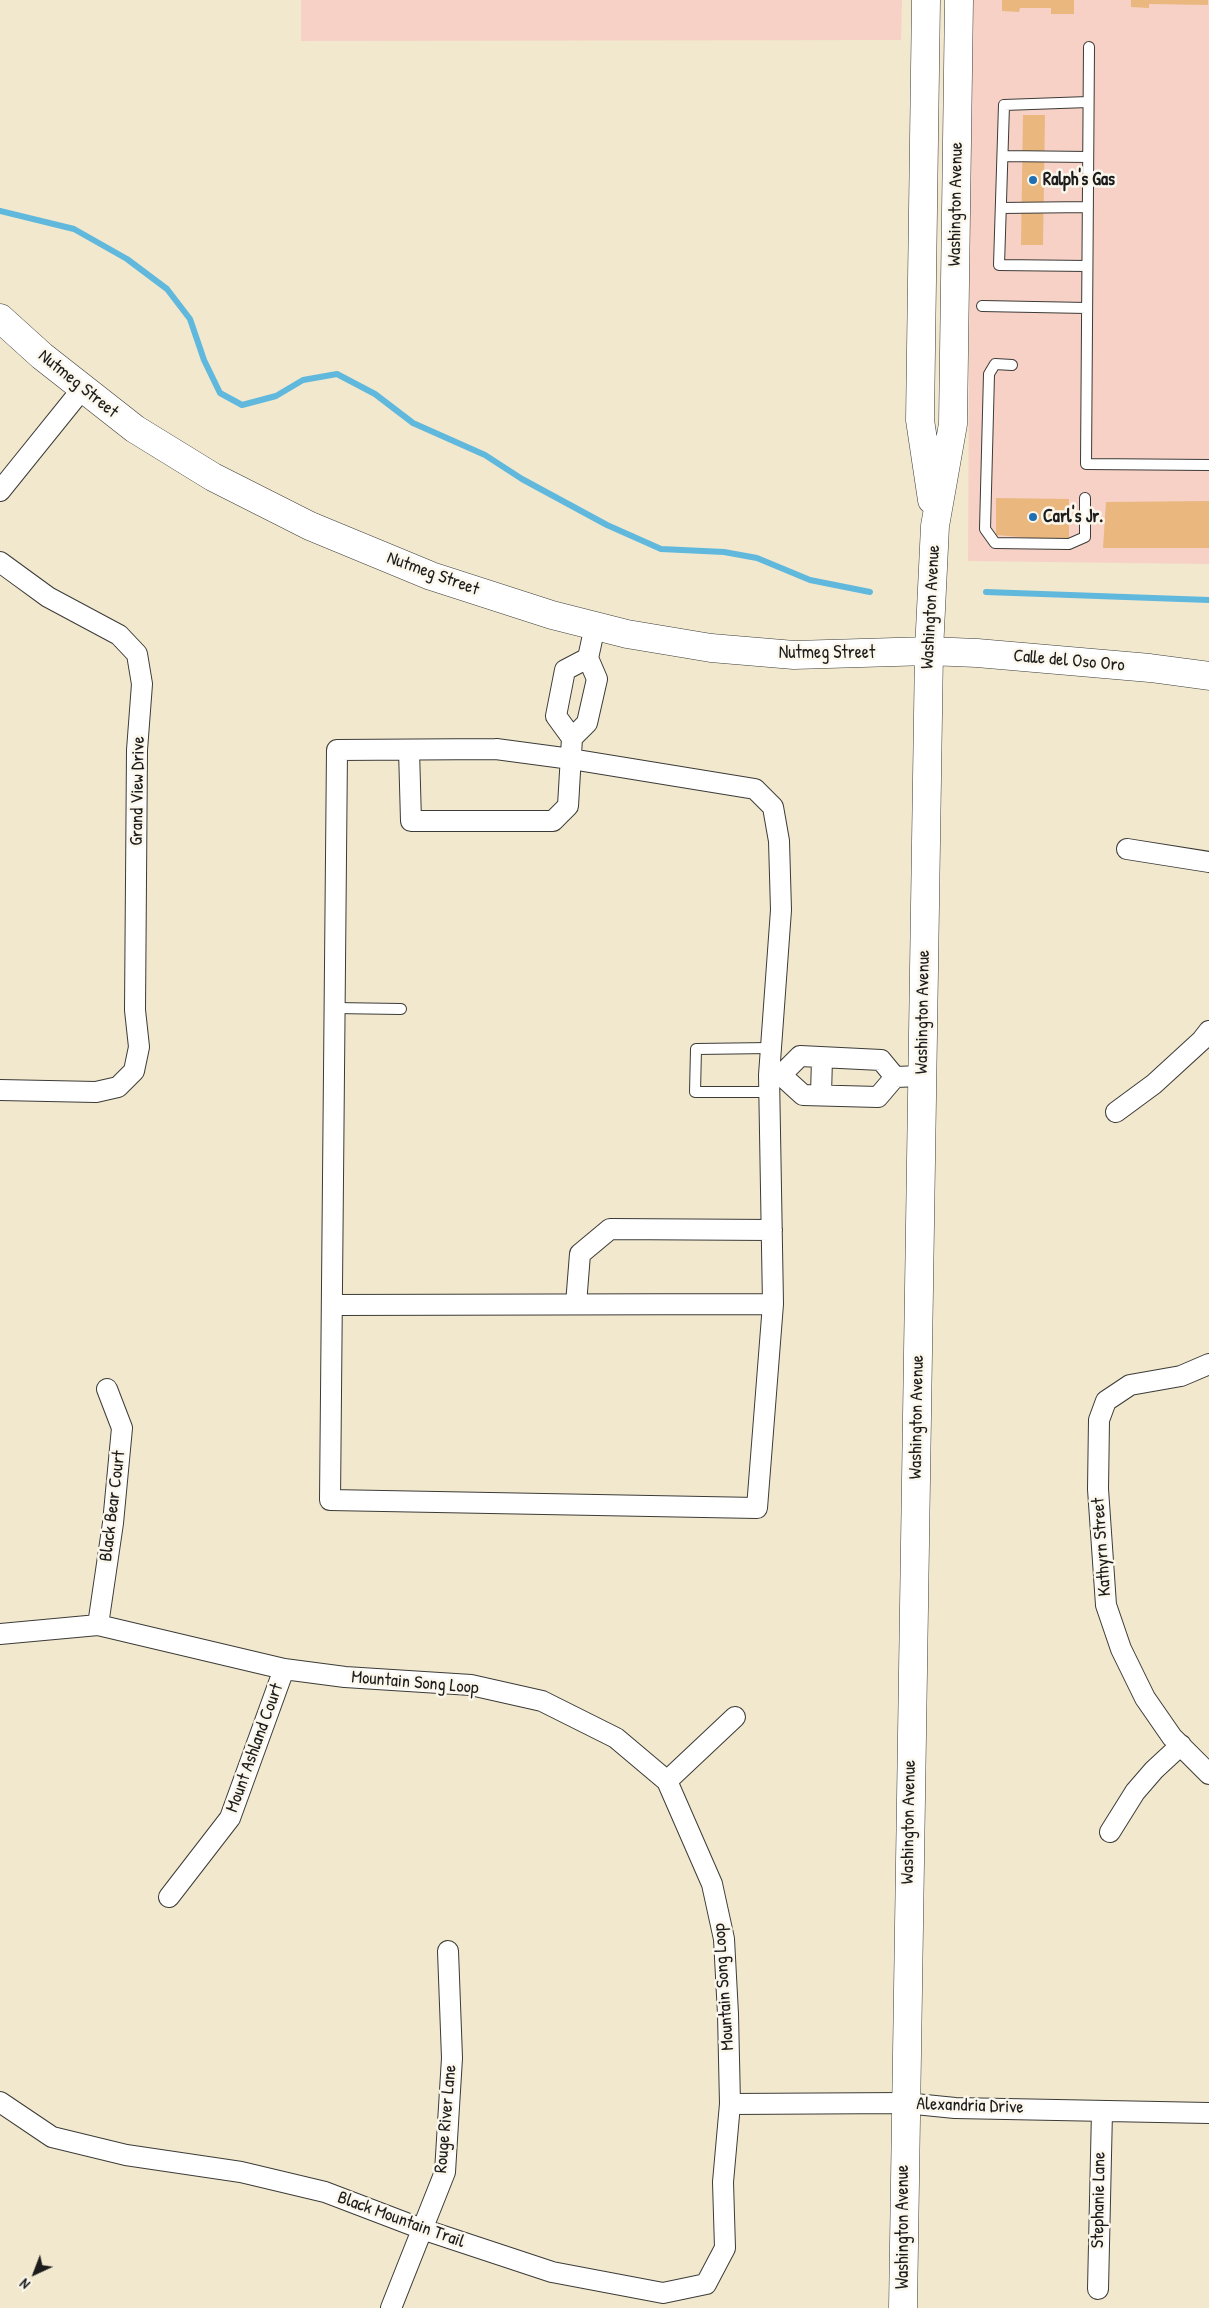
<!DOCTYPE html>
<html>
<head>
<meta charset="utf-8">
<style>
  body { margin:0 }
  #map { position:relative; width:1209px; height:2308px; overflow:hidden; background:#f1e8ce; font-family:"Patrick Hand",sans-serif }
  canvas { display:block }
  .north { position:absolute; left:10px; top:2248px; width:50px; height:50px; -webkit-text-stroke:4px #fbf7ec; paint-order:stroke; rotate:223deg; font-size:14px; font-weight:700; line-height:20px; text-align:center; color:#1c1c1c }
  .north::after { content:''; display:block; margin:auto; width:18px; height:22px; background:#1c1c1c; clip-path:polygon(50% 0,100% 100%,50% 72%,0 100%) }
</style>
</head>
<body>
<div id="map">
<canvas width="1209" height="2308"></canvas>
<div class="north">N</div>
</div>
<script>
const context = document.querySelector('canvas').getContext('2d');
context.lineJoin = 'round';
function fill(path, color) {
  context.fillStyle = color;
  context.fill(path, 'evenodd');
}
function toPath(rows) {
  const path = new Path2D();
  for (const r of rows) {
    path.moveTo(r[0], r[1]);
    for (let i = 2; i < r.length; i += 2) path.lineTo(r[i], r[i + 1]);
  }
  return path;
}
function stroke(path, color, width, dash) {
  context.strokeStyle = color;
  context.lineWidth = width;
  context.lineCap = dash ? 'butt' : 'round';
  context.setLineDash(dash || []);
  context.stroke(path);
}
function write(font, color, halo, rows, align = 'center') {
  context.font = font + ' "Patrick Hand",sans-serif';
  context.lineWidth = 5;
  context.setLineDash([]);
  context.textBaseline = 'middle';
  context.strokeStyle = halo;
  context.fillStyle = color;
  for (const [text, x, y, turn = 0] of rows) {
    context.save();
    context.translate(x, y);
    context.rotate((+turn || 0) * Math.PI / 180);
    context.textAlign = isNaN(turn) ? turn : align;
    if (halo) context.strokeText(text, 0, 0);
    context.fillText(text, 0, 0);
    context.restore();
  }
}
fill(toPath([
  [301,0,902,0,901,40,301,41],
  [971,0,1209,0,1209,564,968,561]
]), '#f7d1c6');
stroke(toPath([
  [0,211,74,229,127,259,167,289,190,319,204,360,220,393,242,405,276,396,303,380,337,374,375,394,413,423,485,455,522,479,607,525,661,549,724,552,757,558,810,580,870,592],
  [986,592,1209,600]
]), '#60b8dd', 6);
fill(toPath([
  [1002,0,1074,0,1074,14,1051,14,1051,8,1020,8,1019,12,1002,11],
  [1131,0,1208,0,1208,5,1149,4,1149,8,1131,7],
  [1023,115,1045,115,1043,245,1021,245],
  [996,498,1069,499,1069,541,996,535],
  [1209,501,1209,548,1103,548,1106,502]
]), '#eab77f');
const service = toPath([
  [1089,47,1086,464,1209,465],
  [1003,156,1088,157],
  [1001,208,1088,207],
  [1087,266,999,265,1004,105,1088,102],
  [982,306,1087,308],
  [1012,365,995,364,989,374,985,529,995,543,1069,544,1085,537,1085,498],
  [334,1008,401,1009],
  [770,1092,695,1092,696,1049,770,1048]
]);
const minor = toPath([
  [0,491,83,388],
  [0,562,48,597,119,635,137,654,142,684,137,750,135,1010,139,1047,134,1071,118,1087,96,1092,0,1090],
  [572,738,587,723,597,679,588,658,595,626],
  [496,749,571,759,755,789,773,807,779,841,781,910,769,1075,773,1304,757,1508,330,1500,337,750,496,749],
  [409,750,411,821,553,821,568,806,572,738,556,716,565,670,588,658],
  [1127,849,1209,862],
  [769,1075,781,1075,803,1095,878,1097,895,1077,922,1076],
  [781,1075,800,1056,881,1060,895,1077],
  [821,1095,822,1058],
  [1116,1112,1154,1084,1202,1040,1209,1031],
  [576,1304,580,1254,610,1229,772,1230],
  [332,1305,773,1304],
  [1209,1364,1181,1376,1130,1385,1106,1401,1099,1420,1098,1489,1106,1605,1121,1649,1145,1698,1172,1737,1209,1774],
  [98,1625,113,1523,122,1428,107,1389],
  [0,1634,98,1625,284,1669,345,1677,471,1685,542,1701,616,1738,667,1781,712,1884,724,1939,728,2014,730,2104,723,2182,725,2248,706,2284,663,2293,552,2272,422,2229,325,2192,241,2172,126,2155,52,2137,0,2102],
  [667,1781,735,1717],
  [1110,1832,1135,1792,1154,1770,1181,1745],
  [169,1897,230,1818,284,1669],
  [730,2104,905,2103,955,2108,1209,2113],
  [1098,2289,1102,2111],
  [391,2308,445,2172,452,2058,448,1951]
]);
const secondary = toPath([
  [926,0,920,420,932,500],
  [0,318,42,356,135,429,213,477,310,526,431,576,552,615,627,634,711,648,794,655,929,651,977,653,1150,668,1209,676],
  [903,2308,929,651,935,526,953,424,959,0]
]);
stroke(service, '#3c3b37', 12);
stroke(minor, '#3c3b37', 22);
stroke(secondary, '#3c3b37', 29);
stroke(service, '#fff', 10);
stroke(minor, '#fff', 20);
stroke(secondary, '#fff', 28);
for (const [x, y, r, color] of [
  [1033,180,5,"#1f6fb2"],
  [1033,517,5,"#1f6fb2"]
]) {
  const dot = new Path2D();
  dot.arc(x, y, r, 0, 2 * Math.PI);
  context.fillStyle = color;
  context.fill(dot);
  stroke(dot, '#fbf7ec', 2);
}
write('bold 18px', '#1c1c1c', '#fbf7ec', [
  ["Ralph's Gas",1043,180],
  ["Carl's Jr.",1043,517]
], 'left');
write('18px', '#1c1c1c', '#fbf7ec', [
  ["Washington Avenue",956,204,-89],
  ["Nutmeg Street",78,384,39],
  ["Nutmeg Street",433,574,20],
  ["Washington Avenue",931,607,-87],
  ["Nutmeg Street",827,653],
  ["Calle del Oso Oro",1069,661,5],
  ["Grand View Drive",138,791,-89],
  ["Washington Avenue",923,1012,-89],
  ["Washington Avenue",917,1417,-89],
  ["Black Bear Court",113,1506,-83],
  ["Kathyrn Street",1102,1547,-94],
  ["Mountain Song Loop",415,1683,5],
  ["Mount Ashland Court",255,1748,-70],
  ["Washington Avenue",909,1822,-89],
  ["Mountain Song Loop",724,1987,-94],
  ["Alexandria Drive",970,2106,2],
  ["Rouge River Lane",446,2119,-85],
  ["Stephanie Lane",1099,2200,-89],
  ["Black Mountain Trail",401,2220,20],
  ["Washington Avenue",903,2227,-90]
]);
</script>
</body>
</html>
